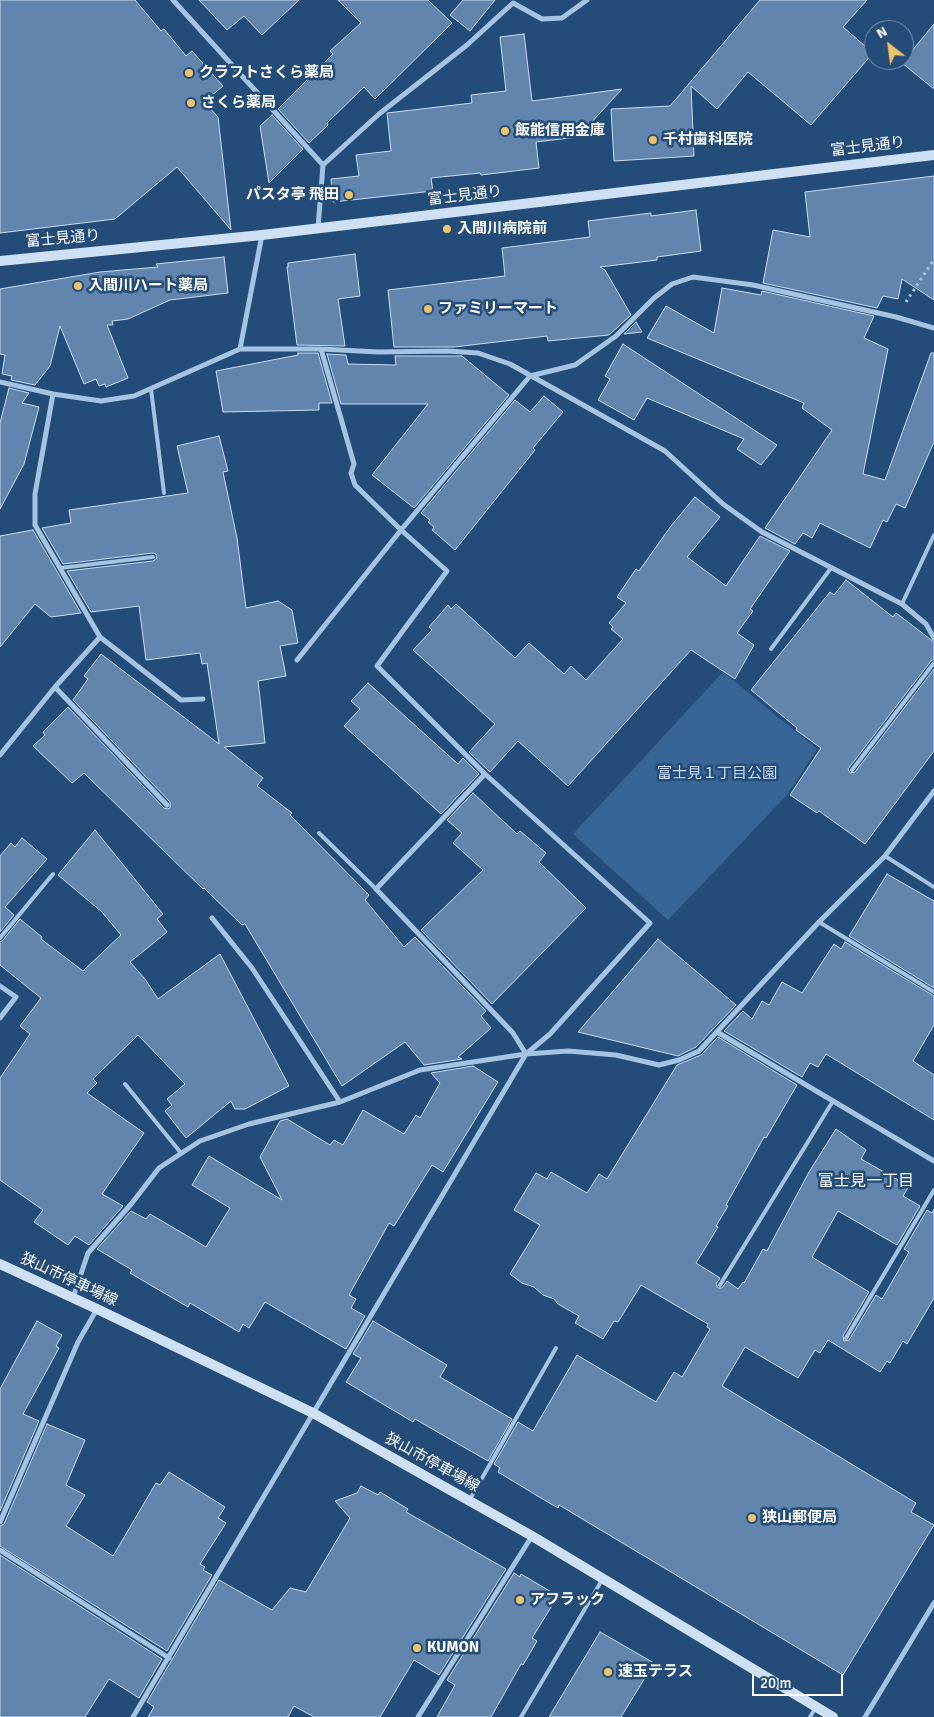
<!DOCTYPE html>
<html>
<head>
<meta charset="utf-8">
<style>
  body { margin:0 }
  #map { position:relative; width:934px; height:1717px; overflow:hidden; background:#244c78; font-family:Signika,sans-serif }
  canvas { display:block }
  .north { position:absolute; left:864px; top:20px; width:50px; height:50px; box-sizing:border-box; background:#244c78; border:1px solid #7c94ae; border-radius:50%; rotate:330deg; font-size:14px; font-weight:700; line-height:20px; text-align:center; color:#fff }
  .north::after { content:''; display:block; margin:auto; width:18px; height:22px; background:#eec369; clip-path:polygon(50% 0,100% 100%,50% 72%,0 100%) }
  .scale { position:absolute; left:752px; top:1674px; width:91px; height:22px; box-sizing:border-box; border:2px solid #fff; border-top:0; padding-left:6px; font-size:15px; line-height:18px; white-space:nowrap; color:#fff; -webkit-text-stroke:4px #244c78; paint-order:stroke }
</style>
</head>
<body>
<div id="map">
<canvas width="934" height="1717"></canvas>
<div class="north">N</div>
<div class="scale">20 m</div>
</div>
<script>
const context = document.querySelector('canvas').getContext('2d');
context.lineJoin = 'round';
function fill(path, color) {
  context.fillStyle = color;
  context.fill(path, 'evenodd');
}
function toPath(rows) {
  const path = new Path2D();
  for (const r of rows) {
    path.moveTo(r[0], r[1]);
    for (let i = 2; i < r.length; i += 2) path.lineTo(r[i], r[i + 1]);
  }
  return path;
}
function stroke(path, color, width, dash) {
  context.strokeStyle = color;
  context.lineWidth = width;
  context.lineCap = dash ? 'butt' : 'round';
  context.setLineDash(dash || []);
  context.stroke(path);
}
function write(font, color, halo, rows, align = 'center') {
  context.font = font + ' Signika,"Noto Sans JP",sans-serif';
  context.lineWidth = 5;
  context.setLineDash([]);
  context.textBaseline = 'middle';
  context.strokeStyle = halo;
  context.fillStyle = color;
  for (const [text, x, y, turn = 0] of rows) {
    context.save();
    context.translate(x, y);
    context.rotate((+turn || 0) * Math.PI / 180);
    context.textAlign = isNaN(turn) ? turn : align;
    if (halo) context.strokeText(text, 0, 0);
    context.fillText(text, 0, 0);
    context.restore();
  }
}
fill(toPath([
  [723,672,817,749,787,795,668,920,573,834]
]), '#376696');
const building = toPath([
  [0,0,135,0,161,31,164,29,186,56,192,51,223,86,204,102,218,117,231,230,177,167,115,219,0,233,0,0],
  [199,0,299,0,262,35,244,16,227,30,199,0],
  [338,0,428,0,452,23,375,99,364,87,327,123,328,125,309,143,278,109,333,54,330,51,361,23,338,0],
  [463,0,495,0,470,31,450,15,463,0],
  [760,0,867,0,843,27,873,53,811,125,748,72,717,109,691,86,694,156,614,161,611,109,670,106,760,0],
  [934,24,934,89,902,63,934,24],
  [524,34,532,101,622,89,578,137,536,142,539,168,481,175,480,173,431,178,433,191,333,202,331,179,359,176,356,155,391,151,387,113,472,103,471,95,506,91,500,37,524,34],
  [272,115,303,149,269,183,260,126,272,115],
  [934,176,934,300,902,279,898,299,883,296,877,308,763,283,773,230,810,237,805,192,934,176],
  [696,210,701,251,657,257,657,260,600,267,605,270,631,315,609,335,548,341,547,336,454,347,394,347,388,290,505,276,502,248,590,237,588,221,651,213,651,216,696,210],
  [355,254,360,296,338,299,345,346,297,345,287,267,288,267,288,263,355,254],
  [224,257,228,293,170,300,128,319,112,321,113,325,107,325,128,378,106,387,105,384,99,386,96,379,84,384,60,326,50,366,35,385,11,380,12,376,2,374,5,355,0,354,0,289,100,272,158,267,156,264,224,257],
  [722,288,761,295,762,291,874,316,864,338,888,349,863,474,885,480,931,353,934,353,934,442,905,508,896,504,887,522,883,520,870,548,820,523,812,538,803,533,795,544,765,528,832,430,802,408,804,403,647,338,666,306,714,333,722,288],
  [636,322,642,332,624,334,636,322],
  [623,344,751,428,777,445,761,465,737,449,744,439,647,398,634,420,598,400,610,379,605,376,623,344],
  [298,353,318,353,332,403,319,403,319,410,223,412,216,371,298,355,298,353],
  [327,354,346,355,348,364,396,365,395,356,462,356,509,395,414,508,372,475,428,404,341,404,327,354],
  [9,388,29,393,22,403,39,407,24,464,0,509,0,423,9,388],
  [544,396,563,412,533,448,535,450,455,550,432,530,434,527,428,522,430,520,421,513,515,400,530,412,544,396],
  [219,436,228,471,223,472,237,538,246,608,278,601,292,610,298,643,280,646,286,676,258,681,265,743,224,747,263,778,257,786,292,813,290,815,369,895,365,900,404,947,415,937,486,1011,481,1016,491,1028,458,1057,462,1059,424,1065,405,1042,342,1086,245,924,242,925,204,888,203,889,84,773,72,783,33,746,45,735,43,732,68,707,164,808,168,809,170,808,170,802,73,700,88,679,84,676,101,654,219,744,207,663,202,664,200,653,146,660,139,606,91,612,67,571,153,561,157,558,156,554,153,553,63,564,42,528,71,523,69,510,188,493,177,446,219,436],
  [695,497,720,517,687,557,726,586,760,536,790,551,750,609,753,611,737,633,754,645,735,679,691,650,568,786,518,741,490,772,469,752,495,724,413,650,432,630,429,627,448,605,451,609,456,604,515,658,529,643,564,674,571,666,586,680,623,639,611,629,613,627,609,623,626,603,617,597,636,569,639,571,671,526,695,497],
  [33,530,81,613,51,617,35,604,0,647,0,536,33,530],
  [846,580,893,617,896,613,934,642,934,659,931,661,848,769,850,773,855,772,934,669,934,751,865,844,819,811,817,813,790,795,821,748,796,730,797,728,751,690,830,592,834,595,846,580],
  [368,683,458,764,463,758,479,774,441,814,344,726,360,709,351,701,368,683],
  [473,793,517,834,520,831,546,853,539,862,586,908,492,1004,421,930,483,870,453,843,462,833,447,820,473,793],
  [95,830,163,914,157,919,167,932,130,962,145,979,158,999,220,954,289,1086,245,1109,235,1109,231,1101,186,1138,165,1111,172,1105,167,1099,185,1084,138,1035,93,1079,97,1083,87,1093,144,1133,102,1194,123,1206,89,1245,75,1236,68,1245,34,1222,43,1210,0,1180,0,1078,30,1034,20,1026,41,998,0,965,0,942,3,940,20,919,42,937,41,939,83,971,121,935,102,912,58,875,95,830],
  [22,838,47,859,5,907,14,915,0,932,0,856,11,843,15,847,22,838],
  [887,874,934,901,934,988,849,936,887,874],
  [658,939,736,1005,696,1047,678,1056,578,1032,658,939],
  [845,942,934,996,934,1025,913,1061,934,1075,934,1120,826,1054,818,1067,810,1063,802,1077,724,1031,743,1011,752,1019,762,1001,769,1005,782,982,802,993,834,944,841,949,845,942],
  [718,1037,797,1085,766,1138,764,1137,726,1205,728,1206,716,1226,718,1227,696,1263,720,1278,716,1284,718,1288,722,1288,727,1281,738,1289,743,1282,744,1283,763,1249,767,1251,809,1172,836,1129,866,1150,861,1159,909,1186,903,1196,920,1206,897,1245,838,1211,812,1257,869,1292,843,1336,844,1341,849,1340,876,1295,882,1299,909,1252,904,1249,927,1210,932,1213,934,1209,934,1298,907,1344,903,1341,890,1363,887,1361,880,1372,828,1340,820,1353,815,1350,798,1378,745,1347,722,1386,916,1503,911,1512,934,1525,843,1675,559,1505,558,1508,541,1498,498,1472,500,1468,494,1464,518,1422,533,1431,577,1355,656,1402,674,1372,682,1377,710,1329,707,1327,708,1324,641,1285,618,1322,614,1321,603,1339,575,1323,579,1316,558,1304,554,1299,543,1295,534,1287,522,1283,510,1274,540,1225,514,1210,536,1173,547,1179,551,1172,587,1193,599,1174,607,1179,677,1065,701,1055,718,1037],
  [473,1066,498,1082,443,1172,432,1165,394,1226,389,1223,349,1295,356,1299,351,1308,365,1316,346,1349,265,1302,249,1328,243,1324,239,1332,190,1303,188,1307,130,1273,132,1270,97,1249,131,1211,146,1219,150,1214,206,1247,230,1208,192,1185,209,1156,282,1200,260,1157,280,1121,287,1119,330,1145,334,1140,343,1145,363,1110,404,1134,416,1115,420,1118,440,1083,431,1073,473,1066],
  [37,1321,62,1335,56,1346,59,1348,23,1414,39,1421,0,1511,0,1389,37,1321],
  [373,1321,447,1365,440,1377,512,1419,488,1461,415,1419,413,1422,346,1382,361,1358,353,1354,373,1321],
  [47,1424,85,1440,66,1485,85,1495,66,1526,113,1556,156,1483,160,1485,169,1472,225,1507,218,1518,226,1523,200,1564,205,1567,203,1570,212,1575,167,1651,0,1546,0,1526,4,1524,47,1424],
  [361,1486,378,1495,380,1492,408,1509,406,1512,506,1569,439,1675,414,1660,380,1717,314,1717,294,1706,288,1717,148,1717,154,1707,147,1702,219,1580,272,1610,290,1588,306,1592,350,1518,335,1501,357,1493,361,1486],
  [0,1555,162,1659,139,1698,109,1679,85,1717,0,1717,0,1555],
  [514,1573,520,1577,521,1574,558,1596,532,1638,537,1641,523,1665,521,1664,491,1717,437,1717,455,1685,447,1680,514,1573],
  [600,1632,654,1663,621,1717,549,1717,600,1632]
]);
fill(building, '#6185ac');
stroke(building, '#c8ddf3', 1);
stroke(toPath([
  [906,302,934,259]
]), '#a5c4e4', 3, [2.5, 4]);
stroke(toPath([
  [151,389,164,493],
  [60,568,153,557],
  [902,604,934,535],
  [771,649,831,568],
  [852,770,934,663],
  [319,833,376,889],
  [885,856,934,887],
  [819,922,934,992],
  [0,938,53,874],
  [125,1084,181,1153],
  [720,1285,833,1101],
  [846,1338,934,1190],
  [469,1501,556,1348],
  [521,1717,602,1580],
  [810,1717,816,1707]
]), '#a5c4e4', 4);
stroke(toPath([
  [173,0,323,165,318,228],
  [323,165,379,114,467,45,513,3,542,19,562,18,587,0],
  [240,349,262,235],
  [0,382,53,394,101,401,134,396,240,349,321,349,378,352,447,351,478,353,510,364,665,451,723,504,762,532,902,604,926,624,934,638],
  [53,394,35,494,35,525,100,637,181,700,203,699],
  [297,660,401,530,530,376,575,365,616,336,654,298,672,284,693,277,753,285,896,317,934,328],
  [55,687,167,805],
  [0,755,55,687,100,637],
  [485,774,376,889,513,1033,526,1054],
  [212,918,252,968,340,1102],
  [0,986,16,997,0,1018],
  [717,1032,934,1161],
  [73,1298,88,1253,132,1203,159,1168,200,1141,249,1124,340,1102,420,1070,526,1054,568,1051,616,1055,659,1065,679,1060,699,1051,819,922,885,856,934,791],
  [0,1522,78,1342,97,1309],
  [0,1550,169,1658],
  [133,1717,526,1054,550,1034,650,923,485,774,377,666,447,571,401,530,355,485,351,473,354,464,321,349],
  [418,1717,532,1536],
  [865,1717,934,1603]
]), '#a5c4e4', 5);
stroke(toPath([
  [0,261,262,235,934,155],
  [0,1264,97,1309,313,1413,532,1536,833,1717]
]), '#cee0f4', 10);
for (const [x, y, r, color] of [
  [189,73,5,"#eec369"],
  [191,103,5,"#eec369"],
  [505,131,5,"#eec369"],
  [653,140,5,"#eec369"],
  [349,195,5,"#eec369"],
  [447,229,5,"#eec369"],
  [78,286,5,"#eec369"],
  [428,309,5,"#eec369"],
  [752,1518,5,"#eec369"],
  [520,1600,5,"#eec369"],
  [417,1648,5,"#eec369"],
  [608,1672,5,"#eec369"]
]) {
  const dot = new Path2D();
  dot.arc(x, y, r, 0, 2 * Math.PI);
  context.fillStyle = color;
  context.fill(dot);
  stroke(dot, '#244c78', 2);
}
write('bold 15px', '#fff', '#244c78', [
  ["クラフトさくら薬局",199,73],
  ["さくら薬局",201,103],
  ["飯能信用金庫",515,131],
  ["千村歯科医院",663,140],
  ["パスタ亭 飛田",339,195,"right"],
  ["入間川病院前",457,229],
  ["入間川ハート薬局",88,286],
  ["ファミリーマート",438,309],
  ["狭山郵便局",762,1518],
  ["アフラック",530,1600],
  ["KUMON",427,1648],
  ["速玉テラス",618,1672]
], 'left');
write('15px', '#fff', '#244c78', [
  ["富士見通り",868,147,-7],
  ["富士見通り",465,196,-7],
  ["富士見通り",63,239,-5],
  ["狭山市停車場線",69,1280,25],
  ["狭山市停車場線",432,1463,29]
]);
write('15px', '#c8ddf3', '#244c78', [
  ["富士見１丁目公園",717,774]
]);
write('16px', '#fff', '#244c78', [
  ["富士見一丁目",866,1182]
]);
</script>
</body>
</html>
